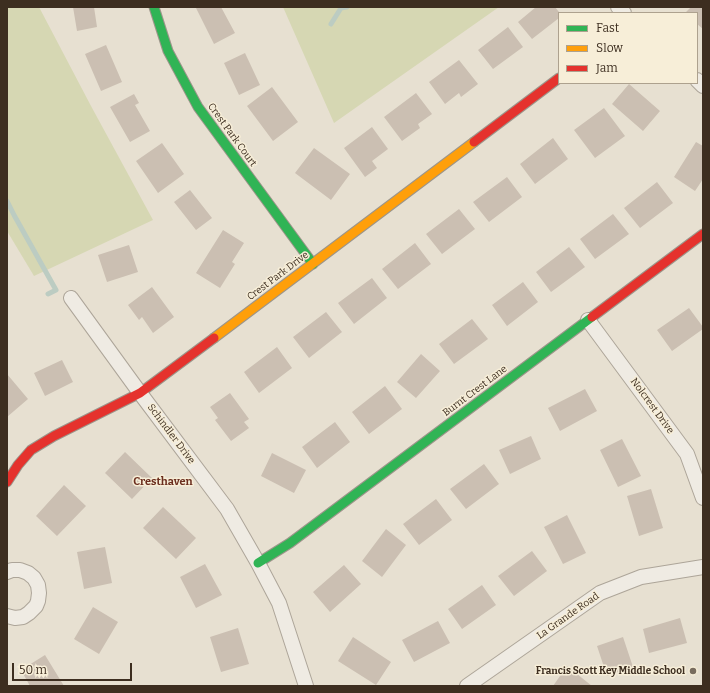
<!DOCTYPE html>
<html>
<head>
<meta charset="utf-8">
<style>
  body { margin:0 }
  #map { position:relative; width:710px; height:693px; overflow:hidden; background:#e7e0d1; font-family:Bitter,serif }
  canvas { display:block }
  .frame { position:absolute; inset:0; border:8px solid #3d2e20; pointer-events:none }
  .legend { position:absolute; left:558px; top:12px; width:140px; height:72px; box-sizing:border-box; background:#f7eed8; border:1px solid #ada18e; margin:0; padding:5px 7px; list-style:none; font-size:12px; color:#3d2e20 }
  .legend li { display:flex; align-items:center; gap:8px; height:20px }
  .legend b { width:20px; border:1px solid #ada18e }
  .scale { position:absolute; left:12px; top:663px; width:120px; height:18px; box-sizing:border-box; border:2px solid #3d2e20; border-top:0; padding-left:5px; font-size:12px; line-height:14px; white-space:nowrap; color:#3d2e20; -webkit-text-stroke:3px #f7eed8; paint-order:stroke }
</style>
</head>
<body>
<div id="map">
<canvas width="710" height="693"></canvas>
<div class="frame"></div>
<ul class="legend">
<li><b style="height:5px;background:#30b455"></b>Fast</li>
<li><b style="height:5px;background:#ff9f0a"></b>Slow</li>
<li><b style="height:5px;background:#e5322d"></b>Jam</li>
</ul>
<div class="scale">50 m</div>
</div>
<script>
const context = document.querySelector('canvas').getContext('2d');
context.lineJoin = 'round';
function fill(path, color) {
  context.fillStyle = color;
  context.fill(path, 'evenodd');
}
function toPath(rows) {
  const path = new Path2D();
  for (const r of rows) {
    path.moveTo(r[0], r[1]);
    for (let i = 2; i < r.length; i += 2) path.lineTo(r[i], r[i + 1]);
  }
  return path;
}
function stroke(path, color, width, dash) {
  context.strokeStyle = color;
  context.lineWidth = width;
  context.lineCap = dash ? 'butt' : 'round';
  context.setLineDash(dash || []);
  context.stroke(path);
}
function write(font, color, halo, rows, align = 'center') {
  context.font = font + ' Bitter,serif';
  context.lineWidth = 3;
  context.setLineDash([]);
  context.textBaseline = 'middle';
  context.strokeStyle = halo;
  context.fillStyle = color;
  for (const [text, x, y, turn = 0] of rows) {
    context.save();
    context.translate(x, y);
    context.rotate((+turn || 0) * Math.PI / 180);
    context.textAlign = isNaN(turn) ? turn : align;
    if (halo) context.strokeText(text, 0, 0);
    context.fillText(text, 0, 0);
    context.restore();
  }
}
fill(toPath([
  [7,7,39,7,91,106,153,220,34,276,7,231],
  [283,7,499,7,334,123]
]), '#d6d7b3');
stroke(toPath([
  [331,24,341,8,347,7],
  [7,201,14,215,56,290,48,294]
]), '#bcccc2', 5);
fill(toPath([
  [73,7,94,7,97,27,77,31],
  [197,7,221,7,235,33,214,44,196,8],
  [536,7,555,7,559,12,559,18,532,39,518,22],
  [691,7,703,7,703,29,697,24,697,13,685,13],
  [508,27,523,47,493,69,478,50],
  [106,45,122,82,101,91,85,54],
  [245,53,260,85,239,95,224,63],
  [459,60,478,84,461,97,459,93,445,104,429,82],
  [629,84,660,111,643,131,612,104],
  [272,87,298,122,273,141,247,106],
  [416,93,432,114,418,124,420,128,402,141,384,117],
  [134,94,139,103,135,105,150,131,130,142,110,107],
  [604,108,625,136,595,158,574,130],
  [372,127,388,149,372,161,377,168,365,177,344,148],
  [553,138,568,159,535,184,520,164],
  [696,142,703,146,703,179,695,191,674,177],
  [162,143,184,174,158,193,136,161],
  [314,148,350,174,331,200,295,173],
  [507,177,522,197,489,222,473,202],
  [657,182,673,203,640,228,624,208],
  [190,190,212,218,196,230,174,202],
  [459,209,475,229,442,254,426,234],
  [613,214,629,234,595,259,580,239],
  [223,230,244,243,232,262,235,264,220,288,196,273],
  [415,243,431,264,398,289,382,269],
  [129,245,138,272,107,282,98,255],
  [569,247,585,267,551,292,536,272],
  [372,278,387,298,354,324,338,303],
  [523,282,538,302,507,326,492,305],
  [152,287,174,317,153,333,142,317,139,320,128,305],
  [689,308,703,327,703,329,672,351,657,330],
  [326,312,342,332,309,358,293,337],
  [472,319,488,339,454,364,439,344],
  [277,347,292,368,259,393,244,372],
  [421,354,440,371,416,398,397,382],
  [62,360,73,382,45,396,34,373],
  [7,374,28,399,7,417],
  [385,386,402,409,369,434,352,412],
  [585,389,597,411,560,431,548,408],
  [230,393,249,419,244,422,249,428,231,441,215,420,218,418,210,407],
  [335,422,350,442,317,468,302,447],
  [531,436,541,459,510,474,499,450],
  [622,439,641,476,618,487,600,450],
  [125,452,152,478,132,499,105,473],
  [272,453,306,470,294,493,261,476],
  [484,464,499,484,466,509,450,489],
  [64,485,86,506,57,536,36,516],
  [651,489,663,528,639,536,627,496],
  [436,499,452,520,419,545,403,524],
  [163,507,196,538,176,559,143,528],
  [567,515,586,553,563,564,544,527],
  [386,529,406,545,382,577,362,561],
  [105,547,112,583,84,589,77,552],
  [532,551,547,571,514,596,498,576],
  [205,564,222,595,196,608,180,577],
  [344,565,361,584,330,612,313,592],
  [482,585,496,605,462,629,448,609],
  [93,607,118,622,99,654,74,639],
  [680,618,687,643,649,653,643,629],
  [438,621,450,643,414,662,402,640],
  [238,628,249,664,221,672,210,637],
  [353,637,391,662,376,685,338,661],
  [623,637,633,667,607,676,597,646],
  [45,655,64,686,30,686,21,670],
  [567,666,592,686,553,686]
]), '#cbbfb2');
const street = toPath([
  [618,7,624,13],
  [697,80,703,86],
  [71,298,140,393,227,509,258,563,279,603,306,686],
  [588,320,687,454,703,498],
  [7,572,12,570,20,570,28,573,34,578,38,585,39,593,38,601,36,606,29,613,23,617,15,618,7,616],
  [467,686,600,593,641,577,703,567]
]);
const fast = toPath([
  [154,7,168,51,198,107,313,264],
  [258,563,290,543,592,317]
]);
const slow = toPath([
  [214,338,474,142]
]);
const jam = toPath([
  [474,142,559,78],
  [592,317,703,234],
  [7,482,18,465,31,450,54,436,140,393,214,338]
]);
stroke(street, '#ada599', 16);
stroke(fast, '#9c958a', 11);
stroke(slow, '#9c958a', 11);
stroke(jam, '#9c958a', 11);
stroke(street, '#efebe3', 14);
stroke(fast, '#30b455', 9);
stroke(slow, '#ff9f0a', 9);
stroke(jam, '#e5322d', 9);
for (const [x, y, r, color] of [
  [693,671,4,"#786c5e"]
]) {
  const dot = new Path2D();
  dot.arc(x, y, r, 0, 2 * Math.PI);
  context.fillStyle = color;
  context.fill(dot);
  stroke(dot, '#f7eed8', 1.5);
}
write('10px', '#3d2e20', '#f7eed8', [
  ["Crest Park Court",232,135,54],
  ["Crest Park Drive",278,276,-37],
  ["Burnt Crest Lane",475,391,-37],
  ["Nolcrest Drive",652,406,54],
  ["Schindler Drive",171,434,53],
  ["La Grande Road",568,616,-35]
]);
write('bold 10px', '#3d2e20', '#f7eed8', [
  ["Francis Scott Key Middle School",685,671]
], 'right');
write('bold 11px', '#6b2e1e', '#f7eed8', [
  ["Cresthaven",163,482]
]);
</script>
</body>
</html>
